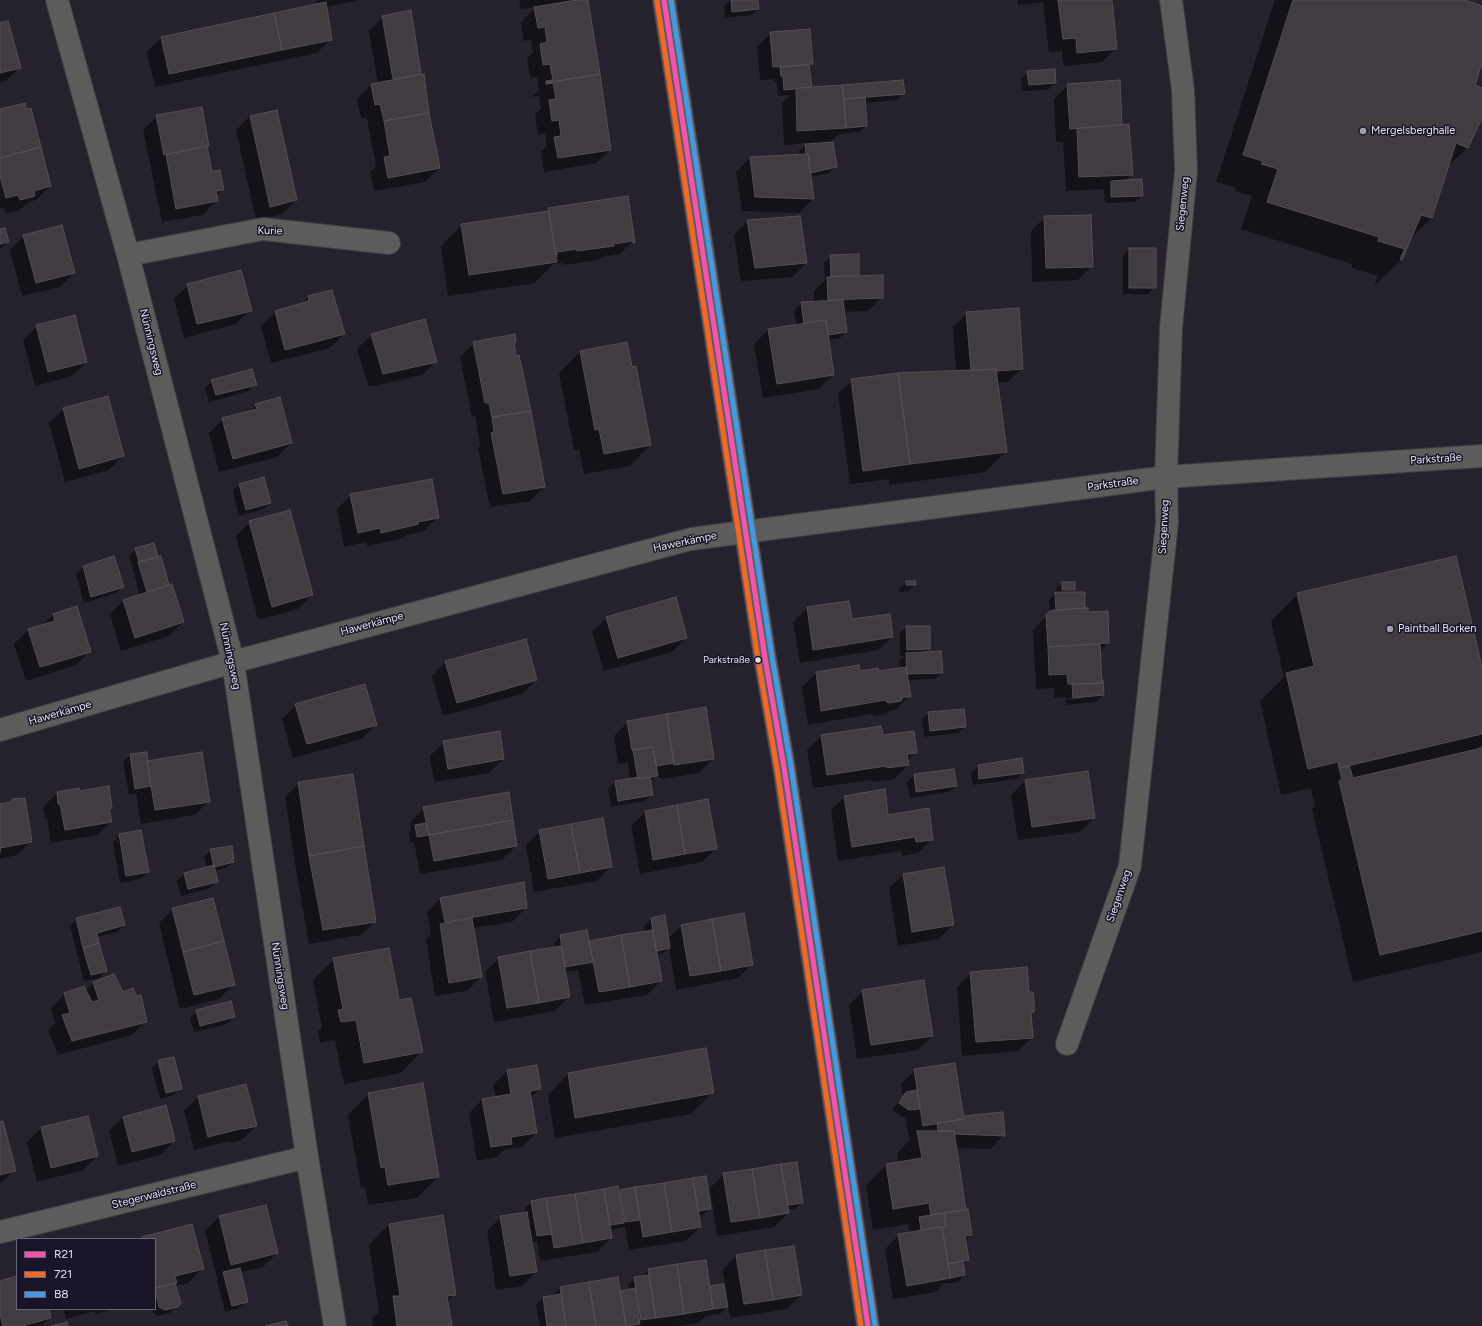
<!DOCTYPE html>
<html>
<head>
<meta charset="utf-8">
<style>
  body { margin:0 }
  #map { position:relative; width:1482px; height:1326px; overflow:hidden; background:#25222d; font-family:Figtree,sans-serif }
  canvas { display:block }
  .legend { position:absolute; left:16px; top:1238px; width:140px; height:72px; box-sizing:border-box; background:#191427; border:1px solid #6a6677; margin:0; padding:5px 7px; list-style:none; font-size:12px; color:#e3e0ee }
  .legend li { display:flex; align-items:center; gap:8px; height:20px }
  .legend b { width:20px; border:1px solid #6a6677 }
</style>
</head>
<body>
<div id="map">
<canvas width="1482" height="1326"></canvas>
<ul class="legend">
<li><b style="height:5px;background:#f653ac"></b>R21</li>
<li><b style="height:5px;background:#f36827"></b>721</li>
<li><b style="height:5px;background:#4699e1"></b>B8</li>
</ul>
</div>
<script>
const context = document.querySelector('canvas').getContext('2d');
context.lineJoin = 'round';
function fill(path, color) {
  context.fillStyle = color;
  context.fill(path, 'evenodd');
}
function toPath(rows) {
  const path = new Path2D();
  for (const r of rows) {
    path.moveTo(r[0], r[1]);
    for (let i = 2; i < r.length; i += 2) path.lineTo(r[i], r[i + 1]);
  }
  return path;
}
function stroke(path, color, width, dash) {
  context.strokeStyle = color;
  context.lineWidth = width;
  context.lineCap = dash ? 'butt' : 'round';
  context.setLineDash(dash || []);
  context.stroke(path);
}
function write(font, color, halo, rows, align = 'center') {
  context.font = font + ' Figtree,sans-serif';
  context.lineWidth = 3;
  context.setLineDash([]);
  context.textBaseline = 'middle';
  context.strokeStyle = halo;
  context.fillStyle = color;
  for (const [text, x, y, turn = 0] of rows) {
    context.save();
    context.translate(x, y);
    context.rotate((+turn || 0) * Math.PI / 180);
    context.textAlign = isNaN(turn) ? turn : align;
    if (halo) context.strokeText(text, 0, 0);
    context.fillText(text, 0, 0);
    context.restore();
  }
}
fill(toPath([
  [316,0,360,0,326,7,331,39,317,53,155,87,147,52,161,38,317,5],
  [519,0,573,0,571,2,587,0,610,150,596,163,544,172,541,152,547,145,545,133,538,135,535,115,541,108,539,96,532,97,532,96,539,90,537,77,530,78,527,58,533,52,531,40,524,41,521,22,536,7,521,9],
  [730,0,757,0,758,9,751,15,725,18,724,6],
  [1018,0,1111,0,1116,48,1102,62,1064,66,1062,51,1049,52,1043,2,1018,5],
  [1275,0,1462,0,1482,7,1482,60,1473,85,1482,89,1482,116,1467,148,1447,167,1432,218,1410,239,1402,259,1374,286,1378,276,1352,268,1352,264,1241,229,1252,196,1235,191,1236,188,1216,182],
  [410,11,420,75,439,168,425,182,374,191,370,172,376,166,367,118,361,118,357,99,371,85,378,84,369,31,383,17],
  [0,25,20,67,6,81,0,83],
  [771,33,812,64,809,67,809,88,902,81,903,93,897,100,864,103,866,126,859,132,839,134,830,143,836,166,829,173,810,177,813,199,799,213,742,211,736,172,750,158,799,155,799,151,807,143,784,145,782,103,791,95,778,96,777,82,774,82,774,79,760,80,757,47],
  [805,150,807,150,807,159,805,159],
  [1028,72,1055,83,1048,90,1022,91,1021,79],
  [1068,85,1121,126,1132,174,1125,181,1142,195,1135,202,1105,203,1104,189,1066,191,1063,142,1056,142,1054,99],
  [0,110,50,186,36,200,29,202,20,210,6,214,4,208,0,209],
  [157,116,208,146,206,147,211,172,223,189,216,196,216,201,203,215,162,222,143,130],
  [250,116,296,200,282,214,256,220,236,130],
  [549,209,634,240,620,254,601,257,598,260,564,265,563,263,553,264,535,283,448,296,441,246,462,225,546,212],
  [1045,217,1092,266,1078,280,1032,282,1031,231],
  [747,221,806,263,792,277,741,281,734,235],
  [0,230,8,242,0,249],
  [24,236,74,273,60,287,22,296,10,250],
  [1129,249,1155,287,1148,294,1123,294,1123,256],
  [831,256,858,275,857,277,882,297,868,311,843,312,846,332,840,338,828,340,833,375,819,389,763,398,754,344,768,330,797,326,794,310,801,303,814,302,814,291,825,280,824,263],
  [188,285,250,310,236,324,184,338,174,299],
  [308,297,344,334,330,348,271,363,261,326,275,312,301,305],
  [967,313,1022,368,1008,382,997,383,1006,452,985,472,889,485,889,479,850,484,838,394,852,380,956,372,953,327],
  [424,320,436,361,422,375,369,387,357,349,371,335],
  [37,326,86,362,72,376,35,386,23,340],
  [474,343,513,344,515,357,518,356,544,487,530,501,490,507,478,448,480,445,475,416,472,417,460,357],
  [626,343,650,445,630,466,584,474,579,449,574,450,559,373,580,352],
  [212,381,255,384,249,391,209,402,205,388],
  [107,397,123,456,109,470,65,482,49,423,63,409],
  [256,405,291,443,277,457,219,472,209,433,223,419,248,412],
  [239,484,270,503,263,509,239,516,233,491],
  [351,495,438,517,424,531,407,535,404,538,367,546,366,542,344,547,337,509],
  [250,522,312,595,298,609,258,620,236,536],
  [136,549,168,586,183,622,169,636,121,651,110,614,124,600,140,595,129,556],
  [83,567,123,586,116,593,84,603,76,574],
  [906,582,915,582,915,585,908,591,899,592,899,589],
  [1062,583,1074,583,1074,590,1070,593,1084,593,1084,609,1108,643,1100,651,1101,682,1100,684,1103,695,1096,702,1066,705,1066,697,1054,698,1054,688,1036,689,1033,630,1050,613,1049,600,1055,594,1055,590],
  [1078,697,1083,697,1083,698,1068,700,1067,698],
  [1298,594,1482,671,1482,744,1476,750,1482,749,1482,952,1353,982,1312,809,1315,806,1311,788,1281,795,1260,701,1284,677,1271,621],
  [807,608,851,620,892,637,878,650,800,663,793,622],
  [53,615,90,651,76,665,26,681,14,644,28,630,42,626],
  [606,618,686,638,672,652,604,671,592,632],
  [906,627,929,627,929,649,925,653,942,673,935,679,907,680,909,696,896,710,889,711,885,714,875,716,871,714,808,725,802,687,816,673,858,667,859,672,878,672,900,669,899,660,904,656,900,656,899,634],
  [445,662,536,680,522,694,443,716,432,676],
  [296,705,375,725,362,739,293,758,282,719],
  [929,713,965,727,958,733,924,737,922,719],
  [628,722,713,759,699,773,661,779,660,777,654,778,650,782,652,794,645,801,611,807,608,789,615,782,630,780,628,762,618,764,614,736],
  [821,736,882,736,916,752,907,761,908,765,894,779,873,782,872,780,813,788,807,750],
  [444,742,503,759,489,773,434,782,430,756],
  [146,753,148,762,209,801,195,815,141,824,136,793,129,795,123,762,130,755],
  [1021,759,1023,773,1016,779,973,785,971,773,978,766],
  [914,775,956,786,949,792,910,798,907,782],
  [1025,781,1094,818,1080,832,1018,840,1011,795],
  [299,783,375,921,361,935,309,944,296,870,285,797],
  [79,792,111,808,109,810,111,822,97,835,51,843,47,818,45,818,43,807,57,793],
  [845,796,887,816,932,839,918,853,902,856,901,851,838,861,831,810],
  [12,800,31,841,17,855,0,859,0,805,9,803],
  [707,800,716,848,702,862,640,874,631,826,645,812],
  [424,808,516,846,502,860,420,874,414,842,410,843,409,833,411,830,410,822],
  [540,831,610,867,597,881,534,892,526,845],
  [120,835,147,872,141,879,120,883,113,842],
  [211,850,233,861,226,868,214,871,217,881,210,888,181,896,177,881,184,874,207,868,204,857],
  [944,868,953,925,939,939,898,946,889,888,903,875],
  [441,898,526,908,512,922,473,928,481,977,467,991,435,996,426,939,431,934,427,912],
  [173,909,233,985,219,999,180,1009,159,923],
  [664,916,668,939,681,926,752,964,738,978,676,990,669,948,662,954,656,955,661,981,647,995,585,1005,578,970,565,972,569,997,555,1011,494,1022,485,972,499,958,555,948,554,943,560,936,588,943,645,932,644,926,651,919],
  [76,919,124,925,117,932,97,937,105,971,99,978,84,981,70,926],
  [334,959,421,1052,401,1073,344,1084,335,1040,320,1043,318,1031,322,1028,313,980],
  [971,973,1028,993,1033,1011,1030,1014,1032,1037,1018,1051,962,1056,957,987],
  [93,983,122,993,146,1021,132,1035,58,1055,48,1030,55,1023,51,1008,65,994,86,990],
  [863,991,932,1036,918,1050,857,1059,849,1005],
  [197,1011,234,1017,227,1024,194,1032,190,1018],
  [159,1061,181,1088,174,1095,160,1099,152,1068],
  [915,1070,963,1117,1004,1135,990,1149,956,1148,971,1235,965,1241,968,1259,963,1265,964,1275,958,1282,943,1284,936,1292,893,1299,885,1249,899,1235,910,1233,908,1224,873,1230,866,1186,886,1165,899,1163,897,1153,911,1139,909,1139,905,1116,902,1117,892,1110,903,1097,901,1084],
  [507,1071,540,1089,530,1098,536,1133,522,1147,505,1149,497,1157,477,1161,469,1113,483,1099,496,1097,493,1085],
  [568,1074,713,1092,691,1114,555,1138,548,1095],
  [369,1094,438,1177,417,1198,368,1205,365,1187,361,1188,348,1115],
  [198,1097,256,1126,242,1140,230,1143,230,1141,194,1150,184,1111],
  [88,1117,97,1156,83,1170,37,1182,27,1142,41,1128],
  [123,1117,174,1141,160,1155,118,1166,109,1131],
  [0,1123,14,1170,0,1184],
  [796,1163,801,1202,795,1209,787,1210,788,1213,774,1227,717,1236,710,1188,724,1174],
  [705,1178,710,1209,703,1215,698,1216,700,1227,686,1241,629,1250,625,1227,619,1228,619,1227,616,1229,610,1230,611,1238,597,1252,540,1261,537,1241,531,1242,536,1272,522,1286,496,1290,487,1231,501,1217,525,1213,524,1209,531,1202,618,1188,618,1193,621,1190],
  [219,1217,277,1253,263,1267,240,1272,247,1302,240,1308,225,1312,217,1280,219,1278,217,1278,205,1231],
  [389,1224,454,1294,447,1302,451,1326,373,1326,372,1318,379,1312,369,1245],
  [191,1225,202,1269,188,1283,175,1286,177,1306,170,1313,158,1316,153,1313,152,1309,155,1309,155,1239,141,1239,142,1237],
  [736,1256,801,1295,787,1309,730,1318,728,1306,720,1314,706,1316,698,1323,678,1326,540,1326,536,1305,543,1298,551,1297,561,1287,620,1292,629,1290,628,1285,634,1278,642,1277,648,1270,709,1288,725,1285,722,1270],
  [17,1277,17,1309,48,1309,50,1318,42,1326,0,1326,0,1282],
  [63,1309,114,1309,95,1314,94,1311,66,1319]
]), '#0007');
const building = toPath([
  [577,0,588,0,600,74,546,83,546,81,553,80,550,64,543,65,540,44,547,42,545,27,538,28,534,7,577,0],
  [731,0,758,0,759,9,732,12,731,0],
  [1058,0,1112,0,1117,49,1077,53,1076,38,1063,39,1058,0],
  [1293,0,1465,0,1482,6,1482,63,1475,85,1482,88,1482,118,1468,148,1456,143,1432,218,1421,215,1402,260,1400,259,1405,249,1378,241,1379,237,1267,202,1278,169,1261,164,1263,161,1243,155,1293,0],
  [326,2,332,40,282,50,274,13,326,2],
  [411,10,421,74,393,79,382,16,411,10],
  [274,13,282,50,169,74,161,37,274,13],
  [8,21,21,68,0,73,0,23,8,21],
  [810,29,813,64,773,67,770,32,810,29],
  [809,65,812,87,784,90,783,76,781,76,780,67,809,65],
  [1055,69,1056,83,1029,85,1027,71,1055,69],
  [424,74,429,113,384,121,380,104,375,105,371,84,424,74],
  [600,74,611,150,558,158,554,137,561,136,559,120,552,121,549,100,556,99,553,83,546,84,546,83,600,74],
  [903,80,905,94,844,99,842,85,903,80],
  [1120,80,1122,125,1070,129,1067,84,1120,80],
  [842,85,846,128,797,131,796,88,842,85],
  [865,97,867,126,846,128,844,99,865,97],
  [25,103,26,109,31,108,41,147,0,158,0,109,25,103],
  [202,107,209,146,164,155,156,115,202,107],
  [277,110,297,200,270,207,250,116,277,110],
  [429,113,440,168,388,178,384,157,390,156,384,121,429,113],
  [1129,124,1133,175,1079,177,1077,128,1129,124],
  [833,142,837,167,810,173,808,154,806,154,805,144,833,142],
  [207,146,212,171,220,170,224,190,216,191,218,201,176,209,166,154,207,146],
  [41,147,51,186,34,191,35,196,20,200,18,195,6,198,0,176,0,158,41,147],
  [806,154,808,154,814,199,755,197,750,157,806,154],
  [1142,179,1143,196,1111,197,1111,181,1142,179],
  [628,196,635,243,633,243,633,241,613,244,614,246,577,251,577,249,557,252,557,255,556,255,548,208,628,196],
  [549,211,557,262,469,275,461,224,549,211],
  [1091,215,1093,267,1046,268,1044,216,1091,215],
  [800,216,807,263,755,268,747,220,800,216],
  [62,225,75,273,36,283,23,235,62,225],
  [5,228,9,242,0,244,0,229,5,228],
  [1129,248,1156,248,1156,288,1129,288,1129,248],
  [859,254,859,275,831,277,830,255,859,254],
  [241,270,252,311,197,324,187,284,241,270],
  [883,275,883,298,828,300,827,277,883,275],
  [332,290,345,334,285,350,275,311,309,301,308,296,332,290],
  [843,300,847,332,828,335,826,320,804,323,801,302,843,300],
  [1019,308,1023,369,996,371,996,369,971,370,966,312,1019,308],
  [75,315,87,362,48,372,36,325,75,315],
  [425,319,437,362,383,374,371,334,425,319],
  [826,320,834,375,777,384,768,329,826,320],
  [515,334,516,342,514,343,516,356,519,355,531,411,492,417,489,403,485,403,473,342,515,334],
  [627,342,632,367,636,366,651,445,604,454,599,429,595,430,580,351,627,342],
  [252,369,257,385,216,395,211,380,252,369],
  [996,369,1007,452,910,464,898,373,996,369],
  [898,373,910,464,863,471,851,379,898,373],
  [108,396,124,456,79,469,63,408,108,396],
  [280,397,292,443,233,459,222,418,257,409,255,404,280,397],
  [531,411,545,487,503,494,491,433,494,432,492,417,531,411],
  [264,477,271,503,246,510,239,484,264,477],
  [432,479,439,518,417,522,419,524,381,533,380,528,358,533,350,494,432,479],
  [290,510,313,595,272,607,249,521,290,510],
  [154,543,158,557,139,562,135,548,154,543],
  [114,556,124,587,91,597,83,566,114,556],
  [161,556,169,585,147,592,138,562,161,556],
  [1456,556,1482,667,1482,734,1339,768,1338,762,1308,769,1286,673,1314,666,1297,593,1456,556],
  [906,581,916,581,916,585,906,585,906,581],
  [1062,582,1075,582,1075,590,1062,590,1062,582],
  [172,584,184,622,135,638,123,600,172,584],
  [1055,592,1085,592,1085,608,1056,610,1055,592],
  [676,597,687,638,618,658,606,617,676,597],
  [849,601,852,619,890,614,893,637,813,650,807,607,849,601],
  [77,606,91,652,40,667,28,629,55,621,53,614,77,606],
  [1088,608,1088,612,1108,611,1109,643,1048,647,1046,615,1050,611,1055,610,1088,608],
  [906,626,930,626,930,649,907,650,906,626],
  [526,639,537,680,457,703,445,661,526,639],
  [1100,644,1102,683,1068,684,1067,674,1049,675,1048,647,1100,644],
  [941,651,943,673,907,674,906,653,941,651],
  [859,665,860,671,878,668,879,671,906,667,911,697,903,697,901,701,888,703,885,700,821,711,816,672,859,665],
  [1103,680,1104,695,1073,698,1072,684,1102,683,1103,680],
  [365,684,377,725,307,744,295,704,365,684],
  [706,707,714,759,674,765,666,714,706,707],
  [964,709,966,727,930,731,928,712,964,709],
  [667,714,674,763,656,766,653,747,632,750,627,721,667,714],
  [881,726,883,735,914,731,917,753,907,754,909,765,887,768,886,766,827,775,821,735,881,726],
  [500,731,504,759,448,769,443,741,500,731],
  [653,747,658,776,638,779,633,750,653,747],
  [1482,748,1482,931,1380,955,1339,781,1342,780,1339,768,1349,765,1353,778,1482,748],
  [147,752,148,761,147,761,151,786,135,789,130,754,147,752],
  [202,752,210,802,155,810,147,761,202,752],
  [1022,758,1024,773,979,779,978,765,1022,758],
  [954,769,957,786,916,792,914,774,954,769],
  [1088,771,1095,818,1032,827,1025,780,1088,771],
  [353,774,364,846,309,856,298,782,353,774],
  [638,777,638,779,650,777,653,795,618,801,615,781,638,777],
  [109,786,112,808,109,809,112,822,65,830,60,804,58,804,57,792,79,788,80,791,109,786],
  [885,789,888,815,929,808,933,840,916,842,915,837,852,847,844,796,885,789],
  [509,792,513,820,429,835,423,807,509,792],
  [25,798,32,842,0,848,0,853,0,804,11,802,12,799,25,798],
  [708,799,717,849,685,854,677,805,708,799],
  [677,805,685,854,653,860,645,811,677,805],
  [603,818,612,867,580,873,571,824,603,818],
  [513,820,517,846,434,861,429,835,513,820],
  [426,823,429,835,417,837,415,825,426,823],
  [571,824,580,873,548,879,539,830,571,824],
  [141,830,149,872,126,876,119,834,141,830],
  [232,846,234,862,214,867,210,849,232,846],
  [364,846,376,922,323,930,309,856,364,846],
  [214,865,218,882,188,889,184,873,214,865],
  [944,867,954,925,912,932,903,874,944,867],
  [524,882,527,908,445,922,440,898,524,882],
  [213,898,224,941,183,952,172,908,213,898],
  [120,907,125,925,97,933,99,943,83,948,76,918,120,907],
  [744,913,753,965,721,971,712,919,744,913],
  [665,915,670,948,656,951,651,918,665,915],
  [472,918,482,977,449,983,440,924,472,918],
  [712,919,721,971,690,976,681,925,712,919],
  [587,930,593,962,565,967,560,935,587,930],
  [653,930,662,981,630,987,621,935,653,930],
  [621,935,630,987,599,992,589,941,621,935],
  [224,941,235,985,194,995,183,952,224,941],
  [99,943,107,971,91,975,83,948,99,943],
  [561,946,570,997,539,1003,530,951,561,946],
  [389,948,399,1000,411,998,423,1052,364,1063,356,1020,341,1022,338,1010,343,1009,333,958,389,948],
  [530,951,539,1003,507,1008,498,957,530,951],
  [1027,967,1029,992,1033,992,1034,1001,1034,1012,1031,1012,1033,1038,976,1042,970,972,1027,967],
  [114,974,123,992,133,988,137,996,141,995,147,1022,72,1041,62,1015,70,1013,64,993,84,986,92,1002,99,1000,93,982,114,974],
  [924,980,933,1036,871,1045,862,990,924,980],
  [231,1001,235,1017,200,1026,196,1010,231,1001],
  [706,1048,714,1093,575,1118,568,1073,706,1048],
  [174,1057,182,1089,166,1093,158,1060,174,1057],
  [955,1063,964,1119,923,1126,914,1069,955,1063],
  [537,1065,541,1089,530,1091,537,1133,511,1137,512,1144,491,1147,482,1099,511,1094,507,1070,537,1065],
  [423,1083,439,1177,388,1185,385,1167,381,1168,368,1093,423,1083],
  [246,1084,257,1126,244,1129,244,1128,208,1137,198,1096,246,1084],
  [917,1090,920,1109,909,1110,899,1103,906,1092,917,1090],
  [166,1105,175,1141,132,1152,123,1117,166,1105],
  [1003,1112,1005,1136,955,1134,954,1131,938,1131,937,1123,964,1119,963,1116,1003,1112],
  [88,1116,98,1156,51,1168,41,1127,88,1116],
  [3,1121,16,1171,0,1175,0,1122,3,1121],
  [917,1131,954,1131,966,1210,931,1215,929,1203,893,1209,886,1164,922,1158,917,1131],
  [797,1162,803,1203,788,1205,781,1164,797,1162],
  [781,1164,789,1213,760,1218,752,1169,781,1164],
  [752,1169,760,1218,731,1222,723,1173,752,1169],
  [706,1176,711,1209,698,1211,693,1178,706,1176],
  [693,1178,701,1227,672,1232,664,1183,693,1178],
  [664,1183,672,1232,643,1237,635,1187,664,1183],
  [618,1186,624,1223,610,1225,604,1189,618,1186],
  [635,1187,640,1220,625,1222,620,1190,635,1187],
  [604,1189,612,1238,583,1243,575,1194,604,1189],
  [575,1194,583,1243,554,1248,546,1198,575,1194],
  [546,1198,552,1234,537,1236,531,1201,546,1198],
  [266,1205,278,1253,231,1265,219,1216,266,1205],
  [968,1209,972,1235,965,1236,969,1260,948,1264,942,1227,946,1226,944,1213,968,1209],
  [527,1212,537,1272,510,1276,500,1216,527,1212],
  [944,1213,946,1226,921,1230,919,1217,944,1213],
  [443,1215,456,1295,447,1296,452,1326,397,1326,393,1296,400,1296,389,1224,443,1215],
  [192,1224,204,1269,175,1276,177,1283,155,1288,155,1239,142,1239,142,1237,192,1224],
  [942,1227,951,1278,907,1286,898,1234,942,1227],
  [794,1246,802,1295,773,1300,765,1250,794,1246],
  [765,1250,773,1300,744,1304,736,1255,765,1250],
  [706,1260,713,1309,684,1314,677,1264,706,1260],
  [963,1261,965,1275,951,1278,948,1264,963,1261],
  [677,1264,684,1314,656,1318,648,1269,677,1264],
  [240,1268,248,1302,232,1306,223,1272,240,1268],
  [649,1275,656,1318,641,1320,634,1277,649,1275],
  [17,1276,17,1309,49,1309,51,1318,22,1326,3,1326,0,1315,0,1281,17,1276],
  [618,1277,626,1326,596,1326,589,1282,618,1277],
  [589,1282,596,1326,566,1326,560,1287,589,1282],
  [175,1283,181,1303,178,1307,165,1310,159,1307,155,1288,175,1283],
  [724,1284,728,1307,713,1309,710,1286,724,1284],
  [635,1288,640,1324,626,1326,620,1291,635,1288],
  [561,1294,566,1326,547,1326,543,1297,561,1294],
  [286,1321,288,1326,265,1326,286,1321],
  [67,1322,68,1326,51,1326,67,1322]
]);
fill(building, '#413b42');
stroke(building, '#544f56', 1);
const street = toPath([
  [57,0,128,255,233,662,307,1157,335,1326],
  [128,255,263,229,389,243],
  [0,730,233,662,691,539,1166,477,1482,456],
  [1067,1044,1130,866,1167,523,1166,477,1171,328,1186,171,1183,90,1171,0],
  [0,1232,307,1157]
]);
const secondary = toPath([
  [664,0,765,658,784,767,868,1326]
]);
stroke(street, '#403d47', 24);
stroke(secondary, '#403d47', 24);
stroke(street, '#5e5c5b', 22);
stroke(secondary, '#615e5f', 22);
stroke(toPath([
  [664,0,765,658,784,767,868,1326]
]), '#f653ac', 5);
stroke(toPath([
  [657,1,758,659,777,768,861,1326]
]), '#f36827', 5);
stroke(toPath([
  [671,0,772,657,791,766,875,1325]
]), '#4699e1', 5);
for (const [x, y, r, color] of [
  [1363,131,4,"#a09eaa"],
  [1390,629,4,"#a09eaa"],
  [758,660,3.5,"#e3e0ee"]
]) {
  const dot = new Path2D();
  dot.arc(x, y, r, 0, 2 * Math.PI);
  context.fillStyle = color;
  context.fill(dot);
  stroke(dot, '#191427', 1.5);
}
write('10px', '#e3e0ee', '#191427', [
  ["Parkstraße",750,660]
], 'right');
write('11px', '#e3e0ee', '#191427', [
  ["Mergelsberghalle",1371,131],
  ["Paintball Borken",1398,629]
], 'left');
write('11px', '#e3e0ee', '#191427', [
  ["Siegenweg",1183,204,-84],
  ["Kurie",270,231,1],
  ["Nünningsweg",151,342,76],
  ["Parkstraße",1436,459,-4],
  ["Parkstraße",1113,484,-8],
  ["Siegenweg",1164,527,-87],
  ["Hawerkämpe",685,542,-12],
  ["Hawerkämpe",372,624,-15],
  ["Nünningsweg",230,656,78],
  ["Hawerkämpe",60,713,-16],
  ["Siegenweg",1119,896,-71],
  ["Nünningsweg",280,976,81],
  ["Stegerwaldstraße",154,1195,-14]
]);
</script>
</body>
</html>
